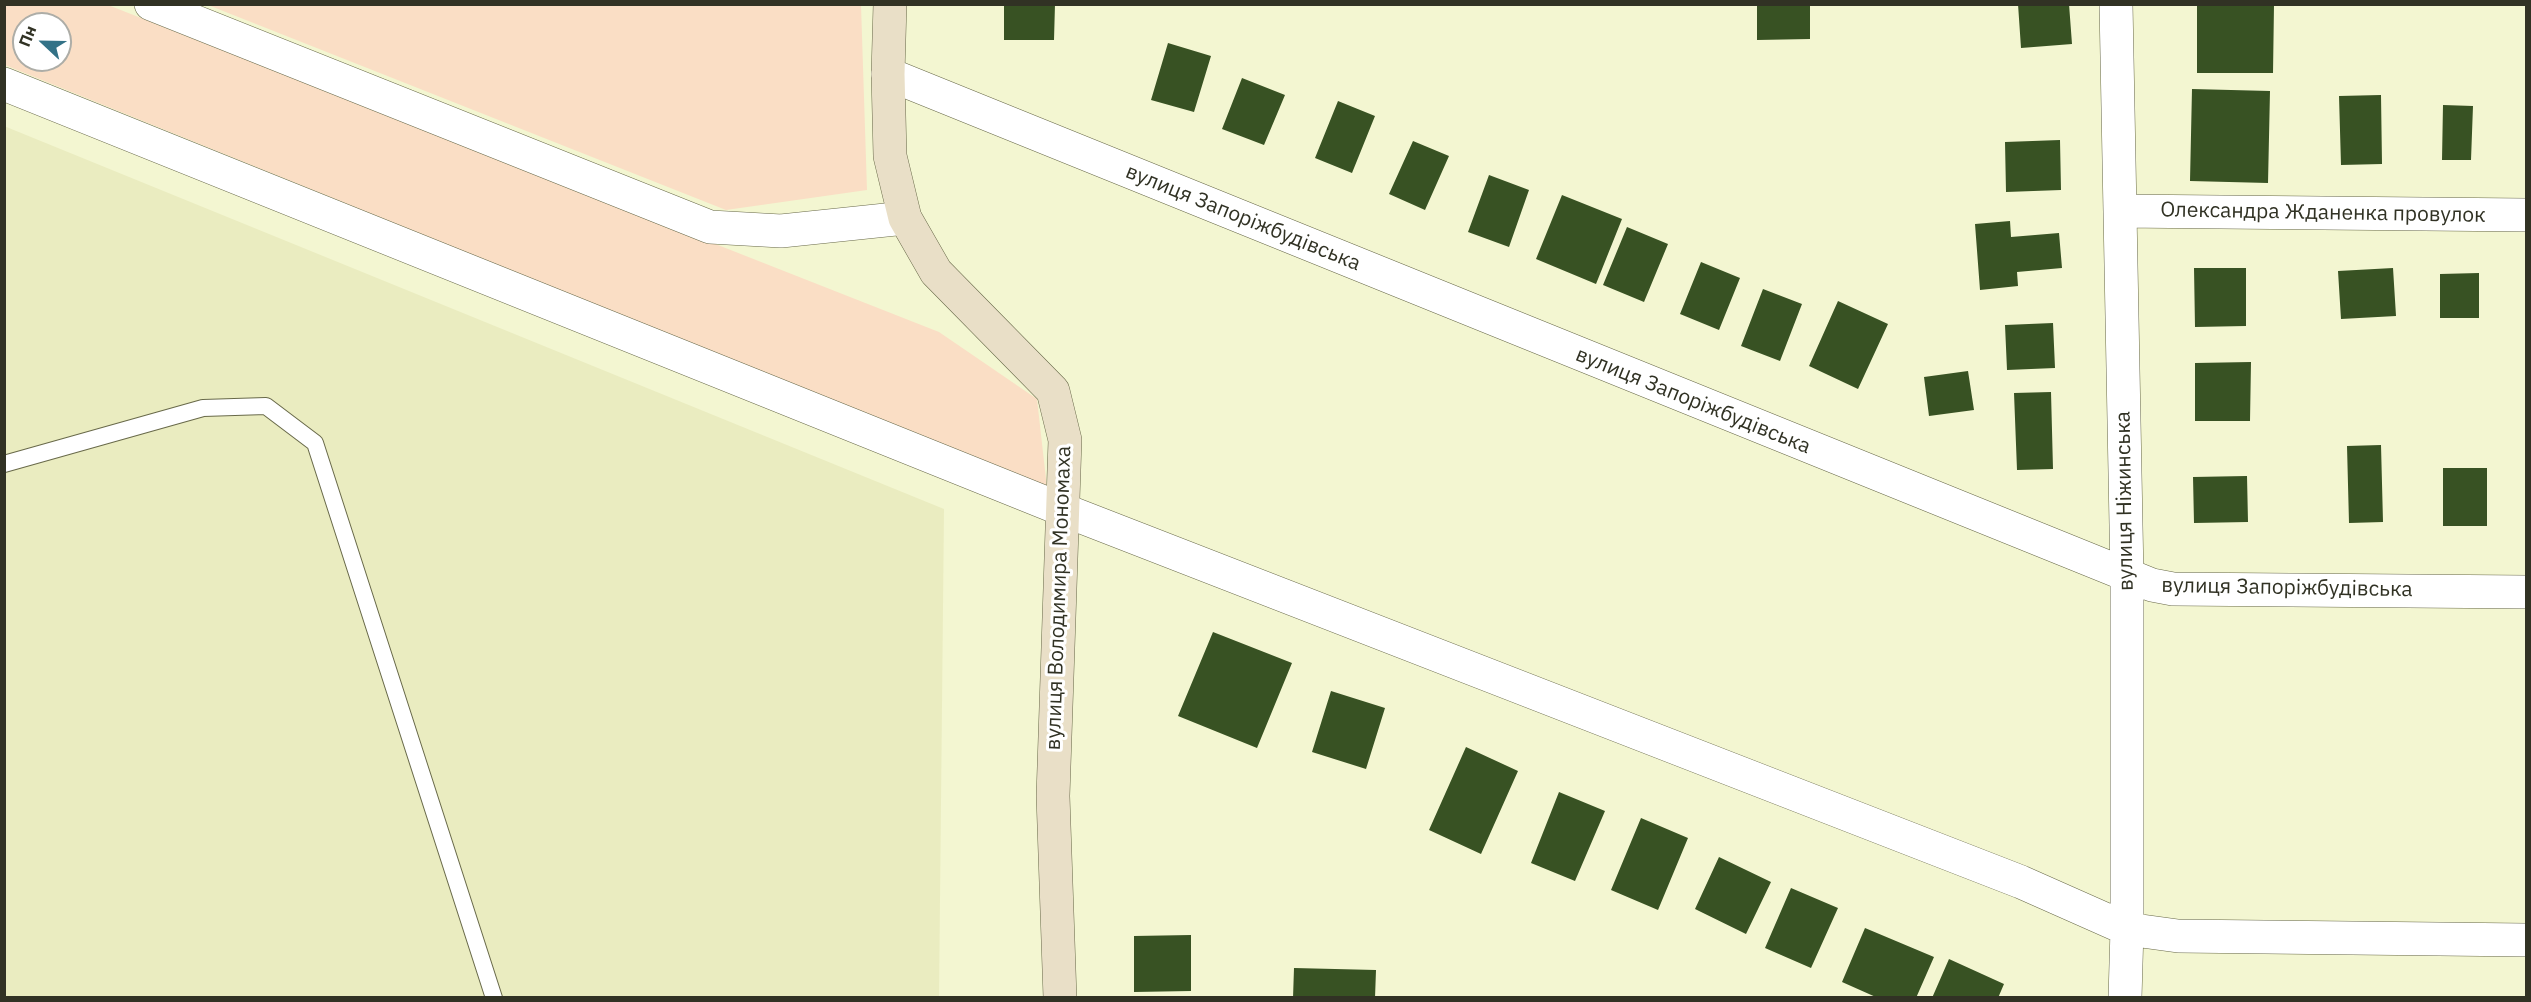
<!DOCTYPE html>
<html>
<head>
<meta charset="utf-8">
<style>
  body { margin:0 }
  #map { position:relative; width:2531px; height:1002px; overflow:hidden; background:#f3f6d1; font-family:"IBM Plex Sans",sans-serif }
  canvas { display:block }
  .frame { position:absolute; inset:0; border:6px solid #313224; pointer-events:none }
  .north { position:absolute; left:12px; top:12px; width:60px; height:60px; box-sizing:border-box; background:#fff; border:2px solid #adada7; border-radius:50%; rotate:292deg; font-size:16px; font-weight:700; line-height:24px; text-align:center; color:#313224 }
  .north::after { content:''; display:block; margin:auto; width:21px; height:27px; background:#337287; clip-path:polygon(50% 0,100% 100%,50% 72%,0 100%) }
</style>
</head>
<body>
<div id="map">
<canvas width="2531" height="1002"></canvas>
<div class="frame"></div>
<div class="north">Пн</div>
</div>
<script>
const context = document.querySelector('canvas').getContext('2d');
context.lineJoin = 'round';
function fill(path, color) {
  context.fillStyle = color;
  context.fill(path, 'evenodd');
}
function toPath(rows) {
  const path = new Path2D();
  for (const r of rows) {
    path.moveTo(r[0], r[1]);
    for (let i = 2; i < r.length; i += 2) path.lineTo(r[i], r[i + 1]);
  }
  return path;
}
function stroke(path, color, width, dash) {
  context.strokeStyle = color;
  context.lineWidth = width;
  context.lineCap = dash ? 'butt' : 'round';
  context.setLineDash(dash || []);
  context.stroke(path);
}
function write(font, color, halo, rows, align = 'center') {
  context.font = font + ' "IBM Plex Sans",sans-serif';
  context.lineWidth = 6;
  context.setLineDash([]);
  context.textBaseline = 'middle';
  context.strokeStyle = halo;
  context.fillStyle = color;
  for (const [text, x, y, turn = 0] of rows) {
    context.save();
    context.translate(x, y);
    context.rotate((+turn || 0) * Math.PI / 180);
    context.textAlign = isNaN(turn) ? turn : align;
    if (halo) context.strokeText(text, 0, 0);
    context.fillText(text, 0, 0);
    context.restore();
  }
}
fill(toPath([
  [4,126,944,509,939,997,5,997]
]), '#eaecc0');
fill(toPath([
  [4,5,108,5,939,332,1037,399,1047,488,5,65],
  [24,24,60,24,60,60,24,60],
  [208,5,861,5,867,190,726,210]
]), '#fadec5');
fill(toPath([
  [1004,4,1055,4,1054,40,1004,40],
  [1757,4,1810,4,1810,39,1757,40],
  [2018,4,2069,4,2072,44,2021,48],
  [2197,5,2274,5,2273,73,2197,73],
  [1168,43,1211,56,1194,112,1151,100],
  [1242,78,1285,95,1264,145,1222,129],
  [2192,89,2270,91,2268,183,2190,181],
  [2381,95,2382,164,2341,165,2339,96],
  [1338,101,1375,116,1352,173,1315,158],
  [2443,105,2473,106,2471,160,2442,160],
  [2060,140,2061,190,2006,192,2005,142],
  [1413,141,1449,156,1425,210,1389,194],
  [1489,175,1529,190,1509,247,1468,232],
  [1562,195,1622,219,1596,284,1536,259],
  [2010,221,2011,237,2059,233,2062,268,2017,272,2018,286,1980,290,1975,224],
  [1627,227,1668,244,1644,302,1603,285],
  [1701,262,1740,278,1719,330,1680,314],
  [2194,268,2246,268,2246,326,2195,327],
  [2393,268,2396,316,2341,319,2338,271],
  [2479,273,2479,318,2440,318,2440,274],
  [1763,289,1802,304,1780,361,1741,346],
  [1838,301,1888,324,1858,389,1809,366],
  [2053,323,2055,368,2007,370,2005,325],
  [2251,362,2250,421,2195,421,2195,363],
  [1968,371,1974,410,1929,416,1924,377],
  [2051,392,2053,469,2017,470,2014,393],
  [2381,445,2383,522,2349,523,2347,446],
  [2443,468,2487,468,2487,526,2443,526],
  [2247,476,2248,522,2194,523,2193,477],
  [1213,632,1292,663,1257,748,1178,716],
  [1331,691,1385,708,1366,769,1312,752],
  [1466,747,1518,771,1481,854,1429,830],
  [1559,792,1605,811,1575,881,1531,863],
  [1641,818,1688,838,1658,910,1611,890],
  [1719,857,1771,882,1746,934,1695,909],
  [1791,888,1838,908,1811,968,1765,948],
  [1865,928,1934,957,1916,998,1878,998,1842,982],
  [1191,935,1191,991,1134,992,1134,936],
  [1949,959,2004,984,1998,998,1932,998],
  [1294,968,1376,970,1375,998,1293,998]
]), '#385223');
const lane = toPath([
  [4,464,203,408,266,406,315,443,494,998]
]);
const street = toPath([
  [151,4,710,227,781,231,905,218],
  [2116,4,2127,577,2127,929,2125,998],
  [888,74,2152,585,2173,589,2526,592],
  [4,84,1061,509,2021,882,2127,929,2178,936,2526,940],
  [2120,211,2526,215]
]);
const secondary = toPath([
  [890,4,888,74,890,156,905,218,936,272,1053,391,1065,440,1053,796,1060,998]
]);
stroke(lane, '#686949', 18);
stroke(street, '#686949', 34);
stroke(secondary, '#686949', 34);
stroke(lane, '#fff', 16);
stroke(street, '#fff', 33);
stroke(secondary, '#e9dfc7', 33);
write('21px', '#313224', '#fff', [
  ["Олександра Жданенка провулок",2323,213,1],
  ["вулиця Запоріжбудівська",1243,218,22],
  ["вулиця Запоріжбудівська",1693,401,22],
  ["вулиця Ніжинська",2125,501,-91],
  ["вулиця Запоріжбудівська",2287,588,1],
  ["вулиця Володимира Мономаха",1059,598,-88]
]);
</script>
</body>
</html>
